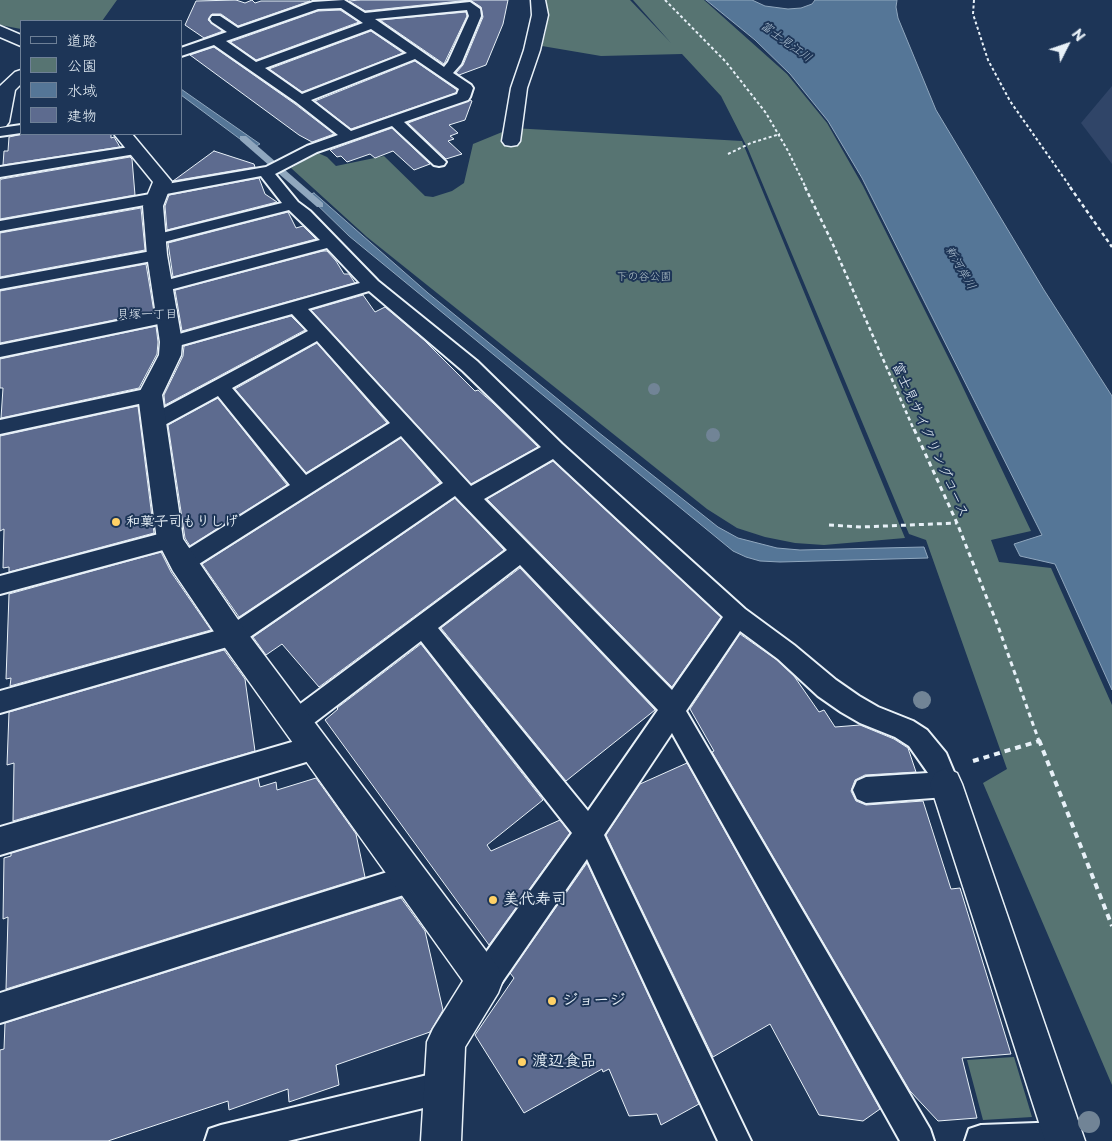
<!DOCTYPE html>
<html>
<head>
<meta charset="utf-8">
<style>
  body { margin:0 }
  #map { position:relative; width:1112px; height:1141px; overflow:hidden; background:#1d3557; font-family:"Playpen Sans","Klee One",sans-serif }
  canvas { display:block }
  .legend { position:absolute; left:20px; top:20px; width:162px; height:115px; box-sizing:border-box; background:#1d3557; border:1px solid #6e8097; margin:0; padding:6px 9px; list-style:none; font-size:15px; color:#e8f1f8 }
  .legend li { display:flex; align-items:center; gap:10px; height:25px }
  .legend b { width:25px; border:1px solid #6e8097 }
  .north { position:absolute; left:1042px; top:20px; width:50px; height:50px; -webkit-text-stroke:4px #1d3557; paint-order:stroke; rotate:49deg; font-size:14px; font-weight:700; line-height:20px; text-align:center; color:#e8f1f8 }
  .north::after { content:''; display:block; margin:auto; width:18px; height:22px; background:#e8f1f8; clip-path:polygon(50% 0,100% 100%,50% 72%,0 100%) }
</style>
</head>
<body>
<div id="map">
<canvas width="1112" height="1141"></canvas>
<ul class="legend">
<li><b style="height:6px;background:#1d3557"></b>道路</li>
<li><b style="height:14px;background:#577472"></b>公園</li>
<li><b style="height:14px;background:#557697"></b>水域</li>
<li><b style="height:14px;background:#5d6b8f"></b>建物</li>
</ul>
<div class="north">N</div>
</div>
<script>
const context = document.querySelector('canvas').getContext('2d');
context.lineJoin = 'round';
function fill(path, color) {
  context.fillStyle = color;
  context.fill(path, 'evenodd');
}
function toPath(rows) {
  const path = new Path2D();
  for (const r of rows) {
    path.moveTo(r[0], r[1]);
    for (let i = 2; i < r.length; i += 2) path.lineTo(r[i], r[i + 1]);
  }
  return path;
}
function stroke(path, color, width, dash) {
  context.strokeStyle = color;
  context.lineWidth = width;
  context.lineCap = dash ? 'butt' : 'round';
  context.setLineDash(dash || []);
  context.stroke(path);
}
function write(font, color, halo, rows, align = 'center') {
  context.font = font + ' "Playpen Sans","Klee One",sans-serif';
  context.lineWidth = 4;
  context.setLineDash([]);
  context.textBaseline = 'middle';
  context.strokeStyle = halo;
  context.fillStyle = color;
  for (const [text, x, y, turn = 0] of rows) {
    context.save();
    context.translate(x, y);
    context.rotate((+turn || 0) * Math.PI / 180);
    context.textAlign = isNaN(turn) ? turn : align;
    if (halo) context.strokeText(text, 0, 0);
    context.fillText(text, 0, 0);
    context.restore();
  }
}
fill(toPath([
  [1112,86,1112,164,1081,123]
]), '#304568');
fill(toPath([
  [0,0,117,0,102,21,21,21,21,29,0,25],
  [544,0,630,0,671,43,633,0,704,0,787,74,827,123,863,186,958,377,1031,531,991,540,999,562,1051,568,1112,705,1112,1085,983,783,1007,769,926,540,909,534,748,149,721,96,682,54,601,56,542,46,546,31,547,6],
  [512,128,742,141,905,538,824,545,795,543,765,537,737,528,707,509,367,237,291,168,318,153,327,157,336,166,384,156,425,196,433,197,452,191,464,183,473,144],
  [1014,1057,1032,1117,983,1120,967,1060]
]), '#577472');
const water = toPath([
  [706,0,752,0,765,6,788,9,801,8,812,4,815,0,897,0,896,7,898,18,936,110,1044,290,1112,396,1112,690,1055,564,1020,556,1014,544,1042,535,862,178,828,121,790,74,755,40,706,0],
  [181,89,211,110,260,144,252,148,181,95,181,89],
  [314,193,428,293,598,432,718,527,738,538,777,548,800,550,924,547,928,558,780,562,760,561,746,557,733,551,349,236,307,195,314,193]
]);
fill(water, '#557697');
stroke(water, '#90a7be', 1);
fill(toPath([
  [240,136,246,136,323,203,323,207,317,207,240,140,240,136]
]), '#90a7be');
const building = toPath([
  [236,0,245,3,252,0,255,3,261,1,310,1,238,26,221,14,212,14,208,20,223,31,204,38,185,25,196,1,236,0],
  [359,0,508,0,503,24,486,65,459,75,456,73,463,65,483,17,481,7,470,0,365,11,349,1,359,0],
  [340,10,359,22,256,60,230,42,318,11,340,10],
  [466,12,467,16,444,64,380,20,466,12],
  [371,31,403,53,302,92,269,69,371,31],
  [214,47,295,104,334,134,312,142,299,135,190,55,214,47],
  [415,61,457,90,456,93,351,129,315,101,415,61],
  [470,100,472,101,465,120,449,125,458,133,450,136,454,139,448,141,462,154,446,159,408,123,470,100],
  [392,128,430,164,414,170,393,151,375,158,370,154,347,162,341,156,337,157,330,150,392,128],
  [23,134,111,134,111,138,114,137,120,147,3,165,4,151,8,151,9,137,23,134],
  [214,151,254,164,255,167,173,181,214,151],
  [130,157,132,159,135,195,0,219,0,180,2,179,130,157],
  [259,178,265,194,277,202,167,230,165,206,169,195,259,178],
  [141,208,145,250,0,277,0,233,141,208],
  [288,212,296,228,303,226,316,239,173,277,168,243,288,212],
  [323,251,327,251,336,261,344,274,349,274,355,283,182,331,175,290,323,251],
  [146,264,154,312,0,343,0,291,146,264],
  [363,295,375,312,385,307,424,340,475,391,478,390,493,403,538,447,471,484,311,310,363,295],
  [291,316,305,330,165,405,164,395,183,356,184,346,291,316],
  [156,326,158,342,157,354,139,388,1,418,3,388,0,388,0,359,156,326],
  [317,343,387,423,306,473,235,389,317,343],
  [218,398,287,485,190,546,185,538,168,425,218,398],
  [138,406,154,533,9,572,9,567,3,568,4,529,0,531,0,436,138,406],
  [401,438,440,483,239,617,202,564,401,438],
  [553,461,721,617,672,687,487,499,553,461],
  [455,498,504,550,319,687,282,644,266,655,253,637,455,498],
  [161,552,171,572,211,630,10,686,11,678,6,679,9,594,161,552],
  [520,568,655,710,566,781,441,628,520,568],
  [740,634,777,660,794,676,819,712,824,710,835,727,860,725,894,739,908,748,916,772,865,775,855,780,851,791,856,801,866,805,923,801,951,889,960,888,1011,1054,962,1058,977,1118,938,1121,910,1091,712,752,714,751,690,709,740,634],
  [421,644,543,800,487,845,491,851,560,820,570,833,489,945,325,720,338,709,337,708,421,644],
  [224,650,245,679,255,751,13,821,14,763,7,765,9,712,224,650],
  [687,763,880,1109,863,1121,819,1115,770,1024,713,1057,606,835,640,784,687,763],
  [258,778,260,787,276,782,277,790,316,778,356,834,365,877,6,989,8,917,3,919,4,858,11,856,11,853,258,778],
  [587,863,699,1104,661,1125,657,1114,629,1116,609,1069,603,1072,602,1069,524,1113,475,1035,514,978,510,973,587,863],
  [401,898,425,931,443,1010,430,1032,336,1065,339,1085,289,1102,288,1089,229,1110,228,1101,108,1141,0,1141,0,1050,4,1049,5,1023,401,898]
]);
fill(building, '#5d6b8f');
stroke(building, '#e8f1f8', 1);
const service = toPath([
  [344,0,365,13,470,2,480,9,481,16,461,64,453,73,471,85,473,88,470,97,468,100,404,122,446,162,444,165,439,166,434,165,392,126,317,152,275,174,298,202,310,211,378,281,477,361,562,444,745,609,794,645,836,680,859,696,878,707,913,721,927,730,946,753,959,784,955,793,946,797,866,803,857,799,853,790,857,781,866,777,928,773,909,746,895,737,860,723,841,712,818,696,778,659,740,631,686,711,930,1129,934,1141,900,1141,672,733,604,835,751,1141,718,1141,587,859,496,991,485,995,474,991,470,980,474,969,572,833,421,641,306,729,297,733,288,729,284,721,288,713,507,550,455,496,241,643,0,713,0,691,226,628,443,483,401,436,191,569,183,572,175,569,172,563,175,557,290,485,218,396,161,427,154,429,147,427,144,422,147,417,308,331,292,314,171,348,165,346,162,342,165,338,360,283,327,248,162,292,156,291,153,287,156,283,320,240,289,210,156,244,150,242,148,239,150,236,282,203,261,176,161,195,164,198,162,201,156,203,0,231,0,221,156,193,153,190,156,187,161,185,266,167,307,146,338,135,296,102,214,45,181,56,181,48,227,32,212,22,210,19,212,16,220,16,238,28,313,2,344,0],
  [341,8,363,23,256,62,226,41,318,9,341,8],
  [467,10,469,16,448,62,444,67,375,19,467,10],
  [371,29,407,53,302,94,265,68,371,29],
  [415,59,459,89,457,94,351,131,311,100,415,59],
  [369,291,463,371,541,447,471,486,308,309,369,291],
  [317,341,390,423,306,475,232,388,317,341],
  [553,459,723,617,672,690,484,499,553,459],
  [520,565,658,710,588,811,438,628,520,565],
  [21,125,21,133,0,136,0,128,21,125],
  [136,146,141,147,143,150,141,153,0,177,0,167,136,146],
  [157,250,163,251,165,255,163,259,0,289,0,279,157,250],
  [167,311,173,313,176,317,173,321,0,357,0,345,167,311],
  [150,388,157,390,160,395,157,400,0,434,0,420,150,388],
  [170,531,178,534,181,540,178,546,0,594,0,576,170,531],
  [316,735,325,738,329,747,325,756,316,759,0,855,0,827,316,735],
  [410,865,420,869,424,879,420,889,410,893,0,1023,0,993,410,865],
  [444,1071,455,1076,460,1087,455,1098,444,1103,288,1141,205,1141,209,1129,221,1125,444,1071],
  [1064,1122,1076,1126,1080,1138,1079,1141,965,1141,969,1129,981,1125,1064,1122]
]);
const minor = toPath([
  [531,0,545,0,548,15,540,50,527,88,520,141,517,145,511,146,505,145,502,141,511,88,524,50,532,15,531,0],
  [0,26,21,35,21,46,0,37,0,26],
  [21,70,21,84,15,90,9,122,6,126,0,127,0,86,15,72,21,70],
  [114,134,132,134,172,182,163,206,167,255,182,342,181,355,162,395,183,539,243,627,498,967,503,980,498,993,465,1047,461,1141,421,1141,427,1042,433,1029,463,981,223,645,173,571,157,540,138,395,159,355,160,342,147,255,143,206,153,182,114,134],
  [946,768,957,773,962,784,1085,1141,1045,1141,930,784,935,773,946,768]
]);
stroke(service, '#e8f1f8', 4);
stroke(minor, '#e8f1f8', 3);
stroke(toPath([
  [665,0,726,62,766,113,788,151,806,188],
  [974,0,973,14,988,60,1010,101,1071,188],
  [728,154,751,143,780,134]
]), '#e8f1f8', 2, [3, 2.5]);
stroke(toPath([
  [805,187,831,240,914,430],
  [1070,187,1112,247]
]), '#e8f1f8', 2.5, [4, 3]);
stroke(toPath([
  [914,429,957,523,998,626,1039,741],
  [829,525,861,527,957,523]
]), '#e8f1f8', 3, [5, 4]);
stroke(toPath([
  [1039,740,1112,926],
  [973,761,1039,741]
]), '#e8f1f8', 4, [6, 5]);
fill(service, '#1d3557');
fill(minor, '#1d3557');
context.fillStyle = '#718496';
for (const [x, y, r] of [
  [654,389,6],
  [713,435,7],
  [922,700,9],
  [1089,1122,11]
]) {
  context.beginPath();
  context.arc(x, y, r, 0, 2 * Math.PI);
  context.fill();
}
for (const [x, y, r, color] of [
  [116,522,5,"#ffd166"],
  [493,900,5,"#ffd166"],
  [552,1001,5,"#ffd166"],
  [522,1062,5,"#ffd166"]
]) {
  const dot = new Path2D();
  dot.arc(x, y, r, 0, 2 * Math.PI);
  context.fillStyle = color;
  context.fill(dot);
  stroke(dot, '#1d3557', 2);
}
write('11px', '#b5c5c9', '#1d3557', [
  ["下の谷公園",644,277]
]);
write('italic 12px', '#adc0d1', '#1d3557', [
  ["富士見江川",786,42,36],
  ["新河岸川",960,268,60]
]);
write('12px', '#e8f1f8', '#1d3557', [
  ["貝塚一丁目",147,315]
]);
write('14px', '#e8f1f8', '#1d3557', [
  ["富士見サイクリングコース",930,440,66]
]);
write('bold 14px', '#e8f1f8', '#1d3557', [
  ["和菓子司もりしげ",126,522]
], 'left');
write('bold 16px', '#e8f1f8', '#1d3557', [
  ["美代寿司",503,900],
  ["ジョージ",562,1001],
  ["渡辺食品",532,1062]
], 'left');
</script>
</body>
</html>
